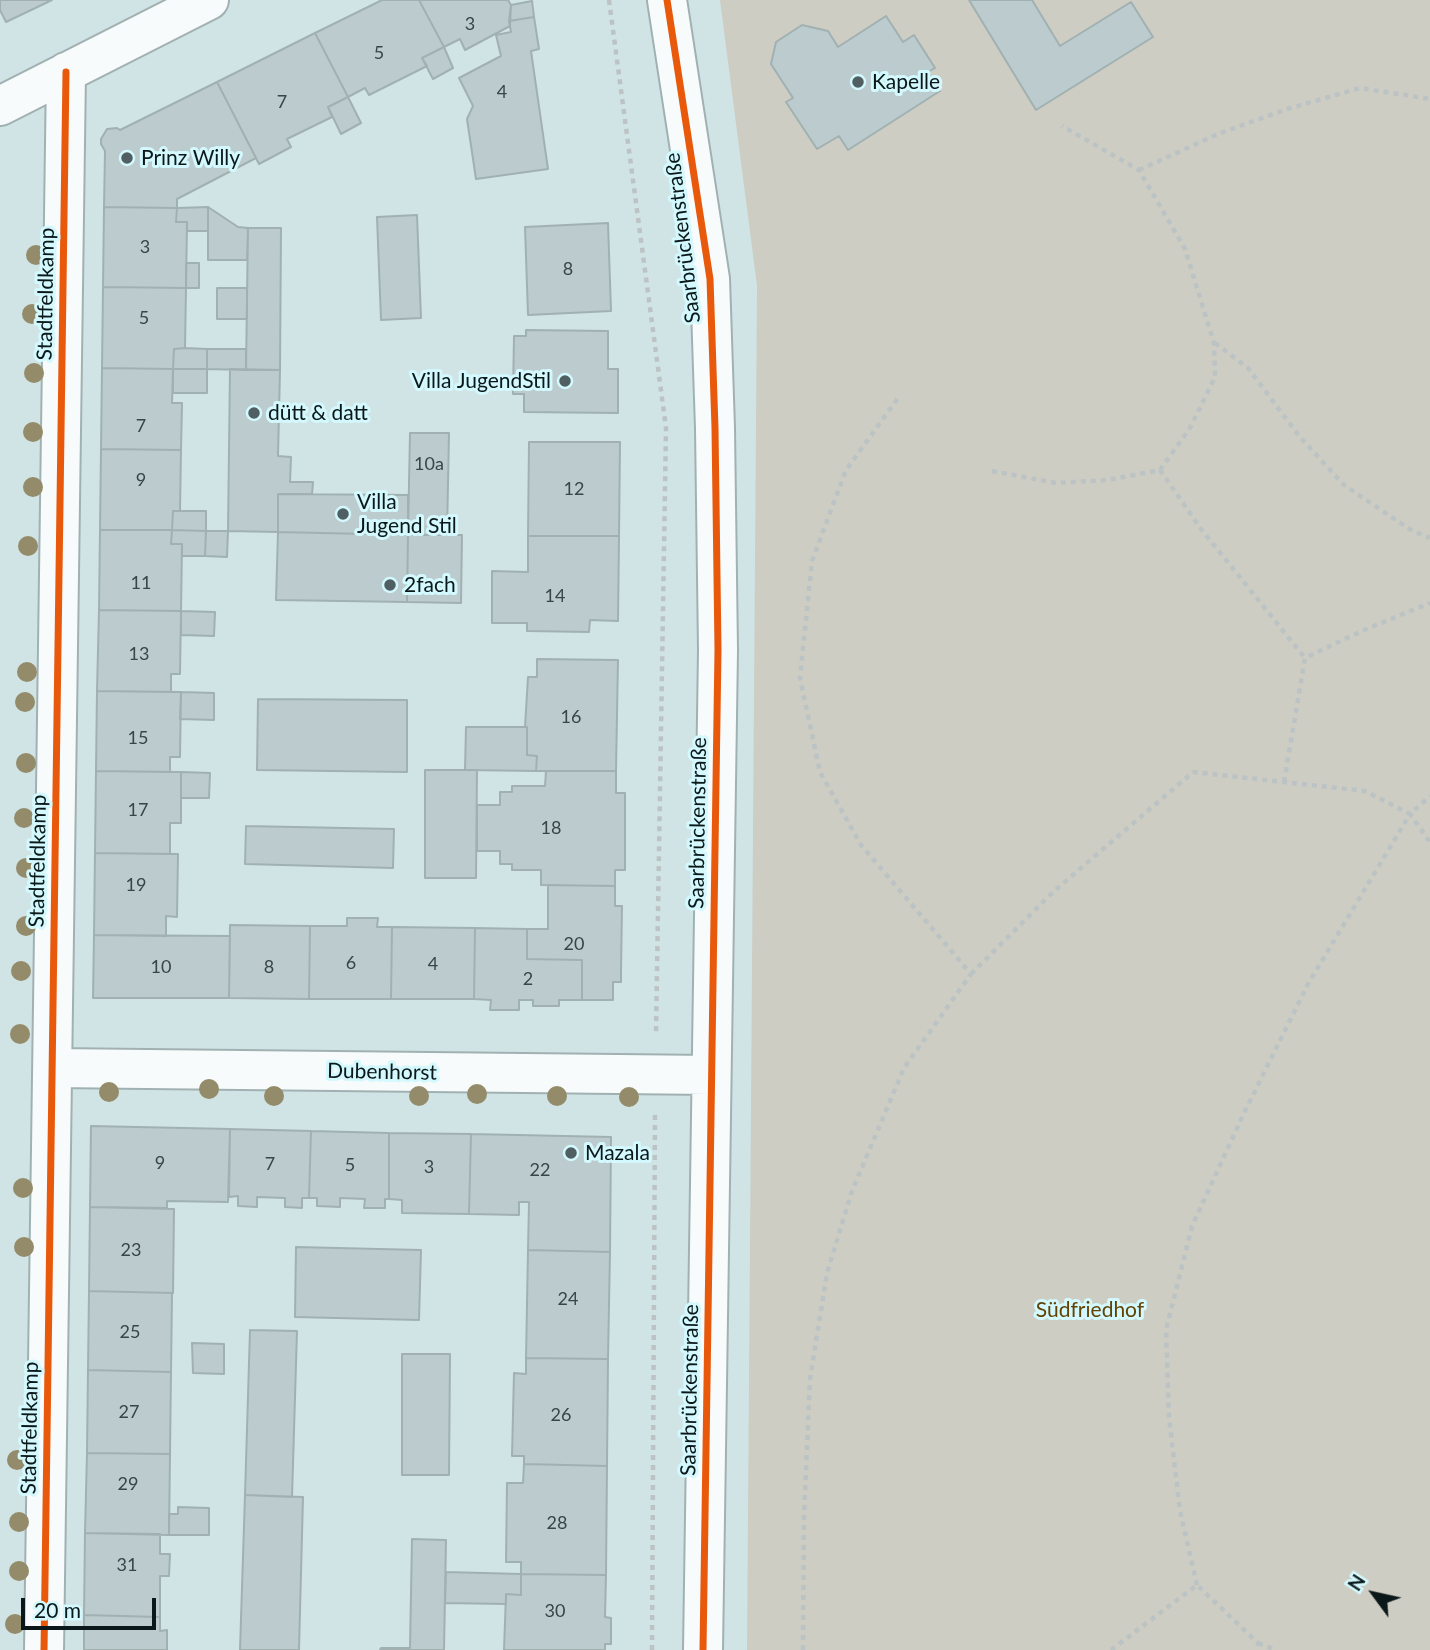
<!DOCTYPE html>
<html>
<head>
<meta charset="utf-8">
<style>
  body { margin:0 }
  #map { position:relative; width:1430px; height:1650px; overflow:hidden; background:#d0e4e6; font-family:Lato,sans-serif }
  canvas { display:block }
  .north { position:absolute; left:1339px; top:1559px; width:70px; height:70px; -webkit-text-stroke:5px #d3f8fd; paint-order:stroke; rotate:303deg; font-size:19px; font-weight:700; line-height:28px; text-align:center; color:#0b181a }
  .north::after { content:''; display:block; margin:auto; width:24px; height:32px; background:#0b181a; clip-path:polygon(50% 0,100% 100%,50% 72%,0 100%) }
  .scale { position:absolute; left:21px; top:1598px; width:135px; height:32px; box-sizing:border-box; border:4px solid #0b181a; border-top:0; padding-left:9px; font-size:21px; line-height:24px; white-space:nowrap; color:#0b181a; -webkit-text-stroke:5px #d3f8fd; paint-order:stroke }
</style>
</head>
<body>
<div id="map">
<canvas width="1430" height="1650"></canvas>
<div class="north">N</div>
<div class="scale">20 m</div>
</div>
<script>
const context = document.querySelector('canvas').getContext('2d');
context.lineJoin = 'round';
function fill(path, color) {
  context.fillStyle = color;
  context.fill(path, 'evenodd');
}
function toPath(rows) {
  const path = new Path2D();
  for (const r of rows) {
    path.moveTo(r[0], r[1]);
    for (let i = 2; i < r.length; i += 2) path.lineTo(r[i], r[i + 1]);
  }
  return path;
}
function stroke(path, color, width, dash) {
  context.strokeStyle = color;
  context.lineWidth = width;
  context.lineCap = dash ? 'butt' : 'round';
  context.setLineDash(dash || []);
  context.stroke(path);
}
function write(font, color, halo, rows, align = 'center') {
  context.font = font + ' Lato,sans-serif';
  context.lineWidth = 6;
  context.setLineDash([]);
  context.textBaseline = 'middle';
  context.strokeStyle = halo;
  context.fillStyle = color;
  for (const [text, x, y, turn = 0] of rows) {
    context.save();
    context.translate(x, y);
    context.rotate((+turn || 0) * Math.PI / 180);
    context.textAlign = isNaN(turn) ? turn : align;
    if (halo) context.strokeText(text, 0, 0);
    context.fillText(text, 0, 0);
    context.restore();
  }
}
fill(toPath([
  [720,0,1430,0,1430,1650,747,1650,757,286]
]), '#cdcdc3');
const building = toPath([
  [0,0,52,0,6,22,0,10,0,0],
  [382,0,419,0,444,47,422,58,427,66,369,95,365,88,348,97,315,33,382,0],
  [419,0,508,0,511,5,510,26,465,50,460,39,444,47,419,0],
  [969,0,1032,0,1060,46,1131,2,1153,37,1036,110,969,0],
  [532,1,534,17,509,21,511,5,532,1],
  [886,16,903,42,914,35,935,68,928,72,940,91,848,150,839,136,817,149,786,102,793,98,771,64,776,42,802,25,828,31,838,47,886,16],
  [534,17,539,49,531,51,548,169,476,179,467,119,473,106,459,78,501,56,496,35,511,32,509,21,534,17],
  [315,33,348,97,328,107,332,117,287,139,291,147,259,164,217,82,315,33],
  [444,47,453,68,433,79,422,58,444,47],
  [217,82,256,158,177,199,177,208,104,207,105,151,101,144,101,139,107,129,117,128,120,130,217,82],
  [348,97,361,123,341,134,328,107,348,97],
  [104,207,177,208,176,222,187,222,186,288,103,287,104,207],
  [208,207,238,227,248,228,247,260,208,260,208,207],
  [208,207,208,231,187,231,187,222,176,222,177,208,208,207],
  [417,215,421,318,381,320,377,217,417,215],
  [608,223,611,311,528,315,525,227,608,223],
  [248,228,281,228,280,370,246,370,248,228],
  [186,263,199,263,199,288,186,288,186,263],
  [103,287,186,288,185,348,174,349,173,369,102,368,103,287],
  [217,288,247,288,247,319,217,319,217,288],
  [526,330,608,331,608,369,618,369,618,413,524,412,524,394,513,394,514,336,526,336,526,330],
  [185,348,207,349,207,369,173,369,174,349,185,348],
  [207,349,246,349,246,370,207,369,207,349],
  [102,368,173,369,172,403,182,403,181,450,101,449,102,368],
  [173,369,207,369,207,393,173,393,173,369],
  [230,369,280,370,278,456,291,457,290,482,313,482,312,494,278,494,278,532,228,531,230,369],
  [410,433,449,433,447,535,408,535,410,433],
  [529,442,620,442,619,536,528,536,529,442],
  [101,449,181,450,180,511,173,511,172,530,100,530,101,449],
  [278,494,408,495,408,535,278,532,278,494],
  [173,511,206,511,206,531,172,530,173,511],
  [100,530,172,530,171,544,182,544,181,611,99,610,100,530],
  [172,530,206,531,205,556,182,556,182,544,171,544,172,530],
  [206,531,228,531,227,557,205,556,206,531],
  [278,532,408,535,407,602,276,600,278,532],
  [408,535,462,535,461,603,407,602,408,535],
  [528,536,619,536,618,621,590,620,589,632,527,631,527,623,492,623,492,571,528,572,528,536],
  [99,610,181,611,180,674,171,674,171,692,97,691,99,610],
  [181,611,215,612,214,636,181,635,181,611],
  [537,659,618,660,616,771,536,771,537,756,527,755,527,727,525,727,528,677,537,677,537,659],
  [97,691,181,692,180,757,170,757,170,772,96,771,97,691],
  [181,692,214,693,214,720,180,719,181,692],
  [258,699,407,700,407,772,257,770,258,699],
  [466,727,527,727,527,755,537,756,536,771,465,770,466,727],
  [425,770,477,770,476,878,425,878,425,770],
  [96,771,181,772,181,823,170,823,170,854,95,853,96,771],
  [546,771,616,771,616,793,625,793,625,870,615,870,615,886,541,885,541,870,512,870,512,864,500,864,500,851,477,851,477,805,500,805,500,792,512,792,512,786,545,786,546,771],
  [181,772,210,773,209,798,181,798,181,772],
  [246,826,394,829,393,868,245,864,246,826],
  [95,853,178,854,177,917,166,916,166,936,94,935,95,853],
  [548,885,615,886,615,906,622,906,621,970,621,982,613,982,613,1000,582,1000,582,960,527,959,527,929,548,929,548,885],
  [347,918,378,918,377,927,392,927,391,999,309,999,310,926,347,926,347,918],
  [230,925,310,926,309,999,229,998,230,925],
  [392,927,475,928,474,999,391,999,392,927],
  [475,928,527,929,527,959,582,960,582,1000,559,1000,559,1006,533,1006,533,1000,519,1000,519,1010,490,1010,491,1000,474,999,475,928],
  [94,935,230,936,229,998,93,998,94,935],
  [91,1126,230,1129,228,1202,167,1201,167,1208,90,1207,91,1126],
  [230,1129,311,1131,309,1198,302,1198,302,1208,285,1207,285,1198,257,1197,257,1207,238,1206,238,1196,229,1197,230,1129],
  [311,1131,389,1133,389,1199,385,1199,385,1208,364,1208,365,1199,340,1198,340,1207,317,1206,317,1198,309,1198,311,1131],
  [389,1133,471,1134,469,1214,402,1213,402,1200,389,1199,389,1133],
  [471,1134,611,1137,610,1252,528,1250,529,1202,519,1202,519,1215,469,1214,471,1134],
  [90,1207,174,1209,173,1293,89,1291,90,1207],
  [296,1247,421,1250,419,1320,295,1317,296,1247],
  [528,1250,610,1252,608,1359,526,1358,528,1250],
  [89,1291,172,1293,171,1372,88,1370,89,1291],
  [250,1330,297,1331,292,1497,245,1495,250,1330],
  [192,1343,224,1344,224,1374,193,1373,192,1343],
  [402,1354,450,1354,449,1475,402,1475,402,1354],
  [526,1358,608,1359,607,1466,524,1464,524,1456,512,1456,514,1373,526,1374,526,1358],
  [88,1370,171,1372,170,1454,87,1453,88,1370],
  [87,1453,170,1454,169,1535,85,1533,87,1453],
  [524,1464,607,1466,606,1575,521,1574,521,1562,506,1562,507,1483,523,1483,524,1464],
  [245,1495,303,1497,299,1650,240,1650,245,1495],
  [178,1507,209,1508,209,1535,169,1535,169,1514,178,1514,178,1507],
  [85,1533,160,1534,160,1554,170,1554,169,1576,160,1576,160,1617,84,1615,85,1533],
  [412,1539,446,1540,444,1650,380,1650,381,1648,410,1648,412,1539],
  [446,1572,521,1574,521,1595,506,1594,506,1604,445,1603,446,1572],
  [521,1574,606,1575,605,1617,611,1618,611,1644,605,1644,605,1650,504,1650,506,1594,521,1595,521,1574],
  [84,1615,160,1617,160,1631,167,1630,167,1650,84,1650,84,1615]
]);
fill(building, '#bcccce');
stroke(building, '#a1b1b2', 2);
const minor = toPath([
  [667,0,710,279,715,428,718,650,703,1650],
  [0,106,209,0],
  [53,1068,711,1075],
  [44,1650,66,72]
]);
stroke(minor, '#a1b1b2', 42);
stroke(toPath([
  [609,0,666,428,656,1033],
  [1139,170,1218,134,1287,109,1360,88,1430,99],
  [1215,343,1248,368,1299,436,1344,485,1411,530,1430,538],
  [1160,470,1201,529,1305,658],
  [992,471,1056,483,1108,480,1160,470,1190,428,1215,377,1214,343,1185,249,1139,170,1062,126],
  [1284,782,1305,658,1364,630,1430,603],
  [971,974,1053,892,1193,772,1365,791,1410,814,1430,796],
  [1197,1585,1180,1511,1169,1417,1166,1330,1192,1226,1244,1113,1308,984,1410,814,1430,842],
  [1258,1643,1276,1650],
  [652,1650,655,1115],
  [803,1650,804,1516,810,1379,827,1273,852,1191,904,1068,971,974,861,845,820,772,800,678,812,561,846,470,898,398],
  [1111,1650,1197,1585,1258,1643,1259,1650]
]), '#bcc3c4', 4.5, [5, 5]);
stroke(minor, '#f8fbfb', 38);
stroke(toPath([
  [667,0,710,279,715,428,718,650,703,1650],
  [44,1650,66,72]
]), '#e8590c', 7);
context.fillStyle = '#948b6a';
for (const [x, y] of [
  [36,255],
  [32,314],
  [34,373],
  [33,432],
  [33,487],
  [28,546],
  [27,672],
  [25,702],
  [26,763],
  [24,818],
  [26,868],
  [26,926],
  [21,971],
  [20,1034],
  [209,1089],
  [109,1092],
  [477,1094],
  [274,1096],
  [419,1096],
  [557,1096],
  [629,1097],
  [23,1188],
  [24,1247],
  [17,1460],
  [19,1522],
  [19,1571],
  [15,1624]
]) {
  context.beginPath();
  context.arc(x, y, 10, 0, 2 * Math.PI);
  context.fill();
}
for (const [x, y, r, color] of [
  [858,82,7,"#505f61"],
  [127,158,7,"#505f61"],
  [565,381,7,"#505f61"],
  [254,413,7,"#505f61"],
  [343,514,7,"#505f61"],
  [390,585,7,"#505f61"],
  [571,1153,7,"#505f61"]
]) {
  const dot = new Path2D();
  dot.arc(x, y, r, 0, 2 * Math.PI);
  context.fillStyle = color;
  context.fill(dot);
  stroke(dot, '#d3f8fd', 2.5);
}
write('18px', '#384648', null, [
  ["3",470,24],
  ["5",379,53],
  ["4",502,92],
  ["7",282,102],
  ["3",145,247],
  ["8",568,269],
  ["5",144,318],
  ["7",141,426],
  ["10a",429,464],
  ["9",141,480],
  ["12",574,489],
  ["11",141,583],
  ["14",555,596],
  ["13",139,654],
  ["16",571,717],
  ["15",138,738],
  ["17",138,810],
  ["18",551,828],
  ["19",136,885],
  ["20",574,944],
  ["6",351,963],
  ["4",433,964],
  ["10",161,967],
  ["8",269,967],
  ["2",528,979],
  ["9",160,1163],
  ["7",270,1164],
  ["5",350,1165],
  ["3",429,1167],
  ["22",540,1170],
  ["23",131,1250],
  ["24",568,1299],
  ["25",130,1332],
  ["27",129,1412],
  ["26",561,1415],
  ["29",128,1484],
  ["28",557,1523],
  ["31",127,1565],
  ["30",555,1611]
]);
write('21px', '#0b181a', '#d3f8fd', [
  ["Kapelle",872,82],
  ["Prinz Willy",141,158],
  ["Villa JugendStil",551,381,"right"],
  ["dütt & datt",268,413],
  ["Villa",357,502],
  ["Jugend Stil",357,526],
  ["2fach",404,585],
  ["Mazala",585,1153]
], 'left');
write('21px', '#0b181a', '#d3f8fd', [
  ["Saarbrückenstraße",683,238,-97],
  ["Stadtfeldkamp",46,294,-89],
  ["Saarbrückenstraße",698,823,-89],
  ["Stadtfeldkamp",38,861,-89],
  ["Dubenhorst",382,1072,1],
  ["Saarbrückenstraße",690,1390,-89],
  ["Stadtfeldkamp",30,1428,-89]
]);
write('21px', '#634304', '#d3f8fd', [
  ["Südfriedhof",1090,1310]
]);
</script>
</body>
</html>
